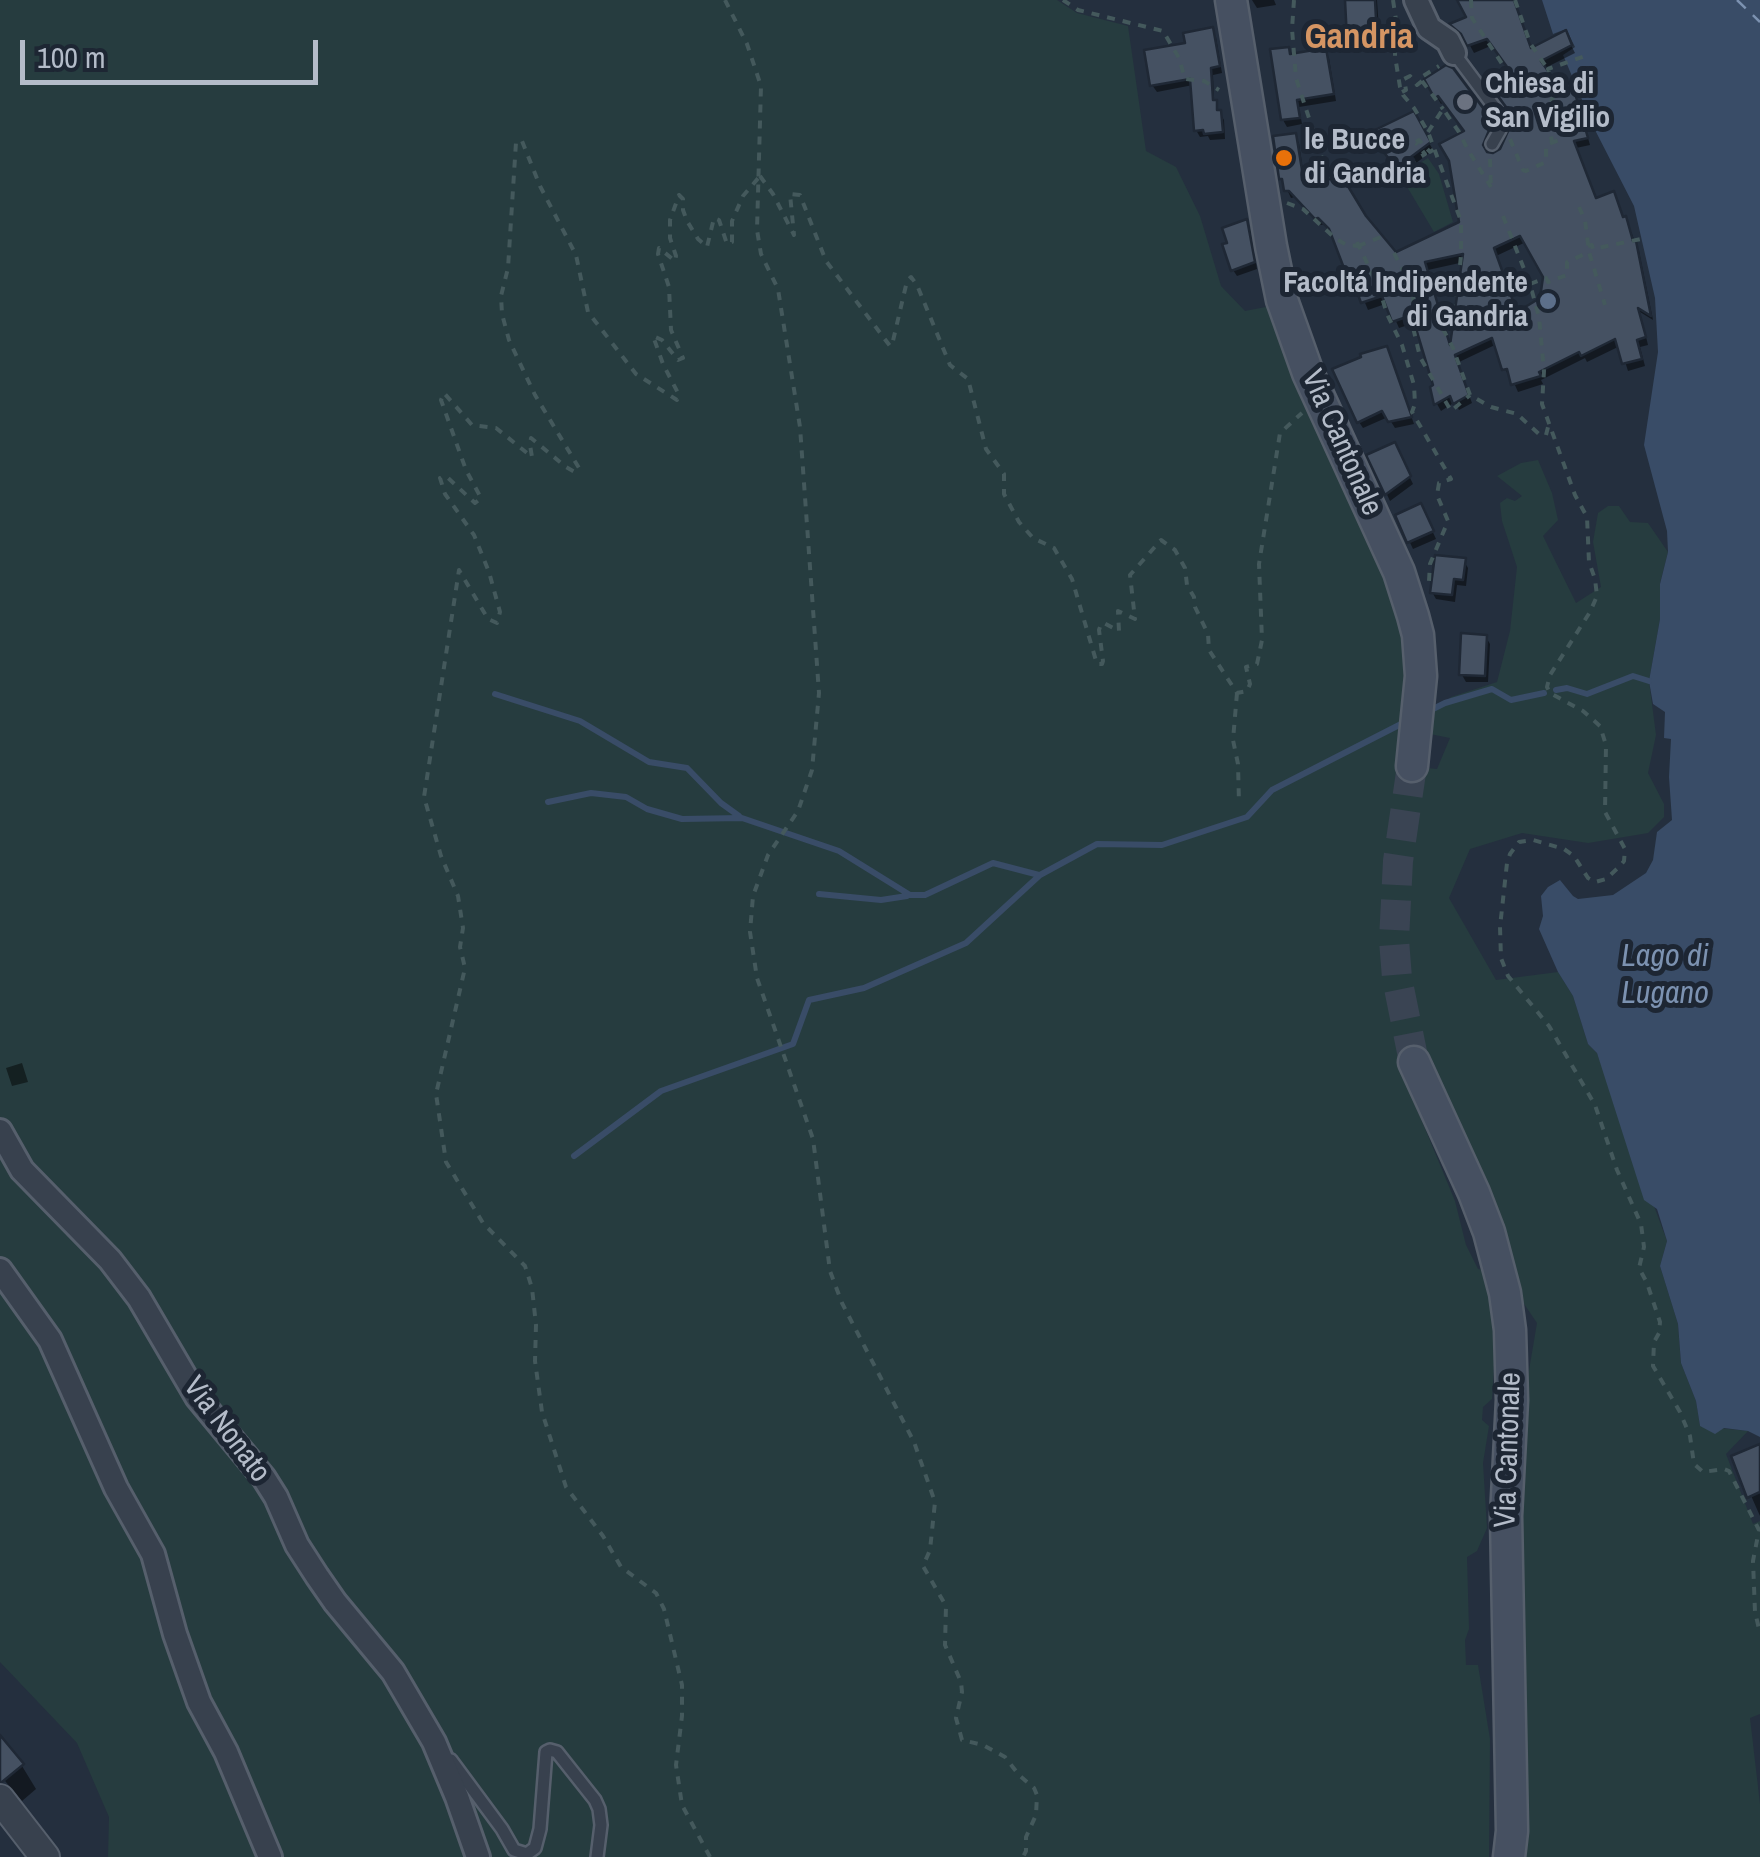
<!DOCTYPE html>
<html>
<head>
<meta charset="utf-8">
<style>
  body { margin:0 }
  #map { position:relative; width:1760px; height:1857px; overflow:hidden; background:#242f3e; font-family:"Archivo Narrow",sans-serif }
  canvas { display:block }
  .scale { position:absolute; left:20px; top:40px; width:298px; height:45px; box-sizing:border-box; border:5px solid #b4bcc9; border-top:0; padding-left:12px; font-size:30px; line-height:35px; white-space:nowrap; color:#b4bcc9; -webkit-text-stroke:8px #1d2633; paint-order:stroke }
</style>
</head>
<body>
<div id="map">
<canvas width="1760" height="1857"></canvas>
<div class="scale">100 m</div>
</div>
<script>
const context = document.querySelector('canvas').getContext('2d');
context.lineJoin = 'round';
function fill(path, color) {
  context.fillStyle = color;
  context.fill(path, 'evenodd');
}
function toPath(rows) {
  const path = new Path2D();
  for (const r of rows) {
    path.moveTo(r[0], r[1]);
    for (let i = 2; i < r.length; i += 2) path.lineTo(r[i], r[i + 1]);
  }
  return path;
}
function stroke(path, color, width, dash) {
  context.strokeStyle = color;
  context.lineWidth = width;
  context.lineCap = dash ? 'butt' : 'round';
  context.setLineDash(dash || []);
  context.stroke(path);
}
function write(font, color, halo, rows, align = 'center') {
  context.font = font + ' "Archivo Narrow",sans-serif';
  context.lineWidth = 10;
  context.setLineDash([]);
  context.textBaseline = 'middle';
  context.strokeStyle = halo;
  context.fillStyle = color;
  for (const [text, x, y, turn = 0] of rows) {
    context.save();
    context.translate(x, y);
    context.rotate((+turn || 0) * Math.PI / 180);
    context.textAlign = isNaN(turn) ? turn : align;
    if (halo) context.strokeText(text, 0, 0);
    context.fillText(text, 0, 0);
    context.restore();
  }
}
fill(toPath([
  [0,0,1057,0,1077,13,1128,26,1146,151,1176,167,1200,216,1221,286,1245,311,1271,306,1293,378,1391,589,1404,643,1405,670,1405,708,1396,765,1437,769,1450,738,1430,734,1435,711,1451,697,1497,682,1510,631,1517,567,1502,521,1500,503,1507,498,1515,501,1522,496,1497,476,1521,463,1538,460,1552,493,1558,520,1543,536,1576,603,1601,587,1593,542,1598,513,1608,506,1619,506,1630,522,1648,523,1668,552,1660,583,1660,619,1649,681,1656,735,1648,773,1664,804,1664,817,1648,833,1588,843,1522,833,1470,849,1449,898,1496,980,1558,972,1573,996,1588,1044,1597,1053,1667,1241,1660,1266,1678,1324,1681,1363,1696,1401,1700,1426,1748,1431,1726,1454,1753,1524,1760,1521,1760,1714,1750,1718,1760,1804,1760,1857,1525,1857,1527,1831,1520,1514,1527,1382,1537,1323,1520,1298,1504,1229,1400,1068,1455,1201,1466,1245,1478,1269,1489,1271,1496,1333,1492,1399,1483,1407,1482,1420,1489,1426,1483,1463,1487,1528,1477,1551,1467,1557,1469,1629,1465,1640,1466,1665,1478,1665,1490,1739,1489,1857,108,1857,109,1817,77,1743,0,1662],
  [1428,158,1439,174,1453,222,1434,232,1400,175]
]), '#263c3f');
fill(toPath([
  [1542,0,1760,0,1760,1437,1748,1431,1724,1428,1715,1434,1700,1426,1696,1401,1681,1363,1678,1324,1660,1266,1667,1241,1657,1209,1644,1200,1597,1053,1588,1044,1573,996,1558,972,1539,929,1543,916,1541,896,1548,887,1560,880,1573,896,1578,899,1613,895,1646,873,1653,860,1657,832,1672,820,1669,777,1671,739,1664,738,1665,712,1653,704,1649,681,1660,619,1660,584,1668,552,1667,531,1644,445,1658,352,1655,298,1634,206,1595,130,1563,55,1575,47,1566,29,1553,34]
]), '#394c67');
fill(toPath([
  [1252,0,1274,0,1276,5,1257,8],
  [1351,0,1377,0,1380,45,1354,46,1349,39],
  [1460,0,1515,0,1531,51,1569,41,1575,53,1543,69,1557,88,1575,93,1590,145,1576,148,1596,200,1625,219,1629,227,1639,251,1653,320,1640,312,1648,345,1640,347,1645,366,1628,371,1620,346,1587,362,1585,358,1541,380,1543,384,1518,392,1511,376,1509,376,1505,369,1497,344,1457,363,1472,403,1459,410,1455,402,1441,411,1437,404,1433,388,1436,386,1417,322,1399,328,1388,303,1368,310,1356,281,1353,282,1349,275,1333,234,1325,224,1321,225,1295,197,1291,198,1282,179,1295,136,1299,143,1305,184,1364,217,1395,255,1462,223,1466,132,1444,102,1441,104,1427,80,1487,117,1492,126,1493,137,1486,154,1493,156,1502,150,1512,129,1517,80,1493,45,1474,53,1467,40,1457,31,1453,25,1469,18],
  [1526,242,1546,276,1543,299,1517,315,1496,256],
  [1464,262,1451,351,1428,270],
  [1212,30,1216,37,1222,73,1213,75,1214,100,1220,123,1220,113,1224,120,1225,139,1210,140,1208,136,1200,137,1196,130,1193,85,1157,92,1152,85,1188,45],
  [1288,49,1292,57,1325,51,1329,58,1336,101,1299,107,1302,124,1287,127,1283,120],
  [1413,114,1433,150,1402,174,1384,150],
  [1246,222,1250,229,1257,269,1237,276,1233,270],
  [1390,356,1414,424,1395,428,1388,417,1363,428,1359,422],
  [1394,445,1413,484,1390,501,1369,456],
  [1424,513,1436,539,1413,549,1398,517],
  [1464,561,1468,568,1466,586,1457,585,1455,602,1436,599,1432,592],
  [1486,637,1490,644,1488,682,1466,682,1462,675],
  [22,1063,28,1082,12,1086,6,1068],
  [1760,1446,1760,1516,1734,1457],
  [0,1739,22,1766,36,1789,22,1801,0,1775]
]), '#0007');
stroke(toPath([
  [1556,690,1567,688,1587,694,1633,676,1649,681],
  [495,694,580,721,649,762,687,768,721,803,739,816],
  [1425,713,1445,703,1492,689,1511,700,1544,693],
  [548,802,591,793,626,797,647,809,682,819,742,818,839,851,910,895,925,895,993,863,1039,875],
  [819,894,881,900,907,896],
  [574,1156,661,1091,793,1044,809,1000,864,988,966,943,1040,875,1097,844,1162,845,1247,817,1272,790,1405,722]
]), '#394c67', 6);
stroke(toPath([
  [1737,0,1760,22]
]), '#7c92b1', 2.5, [12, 10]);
const building = toPath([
  [1345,0,1375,0,1377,38,1347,39,1345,0],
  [1457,0,1514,0,1531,48,1566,30,1572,45,1541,61,1558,85,1572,83,1588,138,1574,141,1596,198,1614,191,1623,217,1626,216,1633,241,1636,241,1651,316,1638,308,1646,337,1637,340,1642,359,1622,364,1615,339,1581,356,1579,352,1539,372,1541,376,1511,385,1507,369,1502,370,1492,338,1455,355,1469,395,1453,404,1450,396,1434,405,1430,387,1433,385,1412,315,1392,322,1382,296,1361,303,1351,274,1347,276,1329,229,1318,218,1315,219,1289,191,1284,191,1282,179,1279,179,1273,136,1296,133,1304,182,1323,171,1328,180,1340,173,1366,216,1396,252,1459,222,1449,161,1439,144,1464,131,1438,96,1435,99,1424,79,1446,65,1453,68,1489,116,1490,128,1483,145,1487,152,1493,153,1500,149,1509,129,1506,107,1495,92,1515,78,1487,39,1467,46,1461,34,1449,24,1466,17,1457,0],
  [1520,236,1543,277,1540,298,1517,312,1494,248,1520,236],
  [1463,254,1450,345,1425,262,1463,254],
  [1213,27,1220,66,1211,68,1213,100,1217,100,1217,110,1221,110,1223,132,1204,134,1203,130,1194,131,1190,79,1150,86,1144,50,1185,43,1183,33,1213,27],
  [1289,47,1290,54,1326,48,1334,94,1297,100,1300,118,1281,120,1270,49,1289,47],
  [1414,111,1431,142,1396,168,1376,142,1375,130,1414,111],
  [1247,219,1255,262,1231,271,1222,244,1227,243,1222,228,1247,219],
  [1387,346,1412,417,1388,422,1382,411,1357,423,1332,369,1361,357,1360,354,1387,346],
  [1395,442,1411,476,1385,495,1366,455,1395,442],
  [1421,503,1434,531,1407,543,1395,515,1421,503],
  [1435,555,1466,558,1463,580,1454,579,1452,595,1430,593,1435,555],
  [1461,633,1487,635,1485,676,1459,675,1461,633],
  [1760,1444,1760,1492,1747,1498,1731,1456,1760,1444],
  [0,1735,24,1764,2,1782,0,1782,0,1735]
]);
fill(building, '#455162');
stroke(building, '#1f2835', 2.5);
stroke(toPath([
  [1412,766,1398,861,1394,940,1397,978,1414,1062]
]), '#3a4453', 30, [30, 15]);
const service = toPath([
  [1454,53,1498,112,1500,130,1492,144],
  [451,1760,502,1829,514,1850,527,1854,535,1848,540,1829,546,1752,550,1750,557,1752,595,1800,599,1809,601,1825,597,1857]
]);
const minor = toPath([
  [1416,0,1429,28,1448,41,1454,53],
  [0,1131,22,1170,110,1260,139,1298,197,1397,264,1478,276,1497,297,1545,317,1576,335,1602,393,1672,434,1742,457,1797,478,1857],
  [0,1270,50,1340,116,1488,153,1554,175,1634,199,1702,226,1752,270,1857]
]);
const tertiary = toPath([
  [0,1799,45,1857]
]);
const secondary = toPath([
  [1231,0,1271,246,1282,300,1308,373,1399,572,1413,616,1418,635,1421,676,1412,766],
  [1414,1062,1474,1193,1489,1232,1505,1293,1510,1330,1512,1400,1506,1516,1512,1831,1509,1857]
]);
stroke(service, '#565f6c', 16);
stroke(minor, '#565f6c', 28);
stroke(tertiary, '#565f6c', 32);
stroke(secondary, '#565f6c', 35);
stroke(toPath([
  [725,0,747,44,761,86,757,230,761,254,778,289,800,427,819,693,812,770,798,811,768,855,753,896,750,932,757,978,813,1139,830,1271,842,1303,914,1442,935,1502,930,1550,923,1566,946,1606,945,1645,961,1682,962,1692,956,1718,962,1740,983,1745,1005,1757,1019,1775,1034,1788,1037,1795,1036,1815,1026,1837,1026,1851,1023,1857],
  [1063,0,1078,10,1163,31,1179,58,1185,79,1204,81,1219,90],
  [1294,0,1292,29,1296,78,1329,180],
  [1393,0,1396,20,1395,56,1400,87,1403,95,1414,108,1428,132,1461,221,1461,255,1458,287,1452,308,1413,318],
  [1471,0,1472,18,1512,79,1527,94],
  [1515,0,1530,43,1547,68],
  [1422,81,1443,109],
  [1402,92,1406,90,1404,79,1410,76,1417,85,1422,81,1420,78,1439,66],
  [1552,117,1550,102,1555,95,1555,85,1548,69,1585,56],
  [1547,121,1552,141],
  [1428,132,1443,109,1459,132,1468,150,1491,187],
  [1510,139,1523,170,1526,171,1546,162,1546,145,1559,140,1558,134],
  [1416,142,1419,140,1430,152,1434,149],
  [1490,159,1491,188],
  [760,176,773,194,794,235,790,194,800,195,826,261,890,346,892,345,907,281,911,277,917,285,950,365,968,379,986,449,1004,474,1004,494,1019,522,1033,538,1054,548,1072,579,1097,664,1102,664,1103,661,1099,630,1101,624,1104,623,1119,631,1118,611,1135,619,1130,575,1161,540,1175,550,1185,568,1187,585,1194,597,1195,607,1208,634,1209,650,1237,693,1247,691,1250,684,1246,667,1257,664,1262,640,1259,564,1280,433,1302,413],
  [1400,187,1393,175,1425,154,1416,143],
  [1287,203,1303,209,1336,239,1347,245,1358,246],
  [1579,207,1585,220,1589,252,1605,305],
  [1503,216,1530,284,1539,317,1544,371,1542,404,1575,495,1587,517,1589,562,1595,579,1597,596,1590,612,1550,675,1547,687,1550,693,1583,711,1600,726,1606,745,1605,812,1625,849,1624,861,1620,866,1606,879,1595,882,1588,878,1574,856,1564,849,1533,840,1519,842,1510,854,1507,863,1500,927,1501,958,1508,976,1549,1026,1595,1105,1617,1170,1641,1224,1644,1247,1639,1268,1647,1283,1660,1322,1659,1333,1654,1342,1653,1366,1680,1412,1690,1436,1694,1464,1703,1472,1724,1469,1729,1471,1759,1530,1753,1561,1755,1612,1760,1633],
  [1357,242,1379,288,1387,314,1402,345,1414,385,1415,404,1412,412,1451,479,1439,483,1437,495,1448,521,1430,564,1429,581],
  [1358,246,1381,237],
  [1588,246,1592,245,1593,249,1641,239],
  [1394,253,1407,278,1413,295,1414,314,1412,323,1420,357,1451,411,1470,395],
  [1530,284,1546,278,1548,282,1567,275,1567,262,1589,252],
  [1439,313,1442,327,1453,348,1470,395,1491,407,1517,414,1539,434,1546,435,1548,427],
  [1237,693,1233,740,1238,764,1239,803],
  [710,1857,682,1805,676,1765,682,1716,682,1685,664,1609,656,1593,621,1567,603,1536,566,1487,542,1412,535,1361,536,1325,532,1288,525,1266,483,1223,446,1162,436,1094,465,968,460,947,463,928,458,896,441,856,424,797,459,570,488,619,497,623,500,612,489,572,474,535,445,494,440,478,447,477,475,503,481,498,466,470,441,400,444,393,472,425,496,428,532,457,530,445,531,438,566,467,575,472,579,468,535,395,509,340,502,314,501,296,508,268,516,142,522,141,540,186,576,255,588,312,636,374,677,400,678,393,663,364,653,336,662,340,678,360,683,358,671,330,669,287,658,254,659,248,675,261,676,256,670,238,670,220,679,195,683,199,683,210,687,221,698,239,707,247,714,218,719,220,727,244,732,242,732,221,743,196,760,176]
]), '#44595c', 4, [8, 8]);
stroke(service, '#38414e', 11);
stroke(minor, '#38414e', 22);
stroke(tertiary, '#38414e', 28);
stroke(secondary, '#465061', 30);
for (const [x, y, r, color] of [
  [1465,102,10,"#6b7280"],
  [1284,158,10,"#e8710a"],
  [1548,301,10,"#5c6f8a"]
]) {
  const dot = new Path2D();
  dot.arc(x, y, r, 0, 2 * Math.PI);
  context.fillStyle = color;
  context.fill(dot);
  stroke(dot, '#1d2633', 4);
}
write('bold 30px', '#b4bcc9', '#1d2633', [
  ["Chiesa di",1485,85],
  ["San Vigilio",1485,119],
  ["le Bucce",1304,141],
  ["di Gandria",1304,175],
  ["Facoltá Indipendente",1528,284,"right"],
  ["di Gandria",1528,318,"right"]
], 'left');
write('30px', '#b4bcc9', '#1d2633', [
  ["Via Cantonale",1341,443,66],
  ["Via Nonato",226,1430,53],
  ["Via Cantonale",1509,1450,-88]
]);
write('italic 32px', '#7c92b1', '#1d2633', [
  ["Lago di",1665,957],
  ["Lugano",1665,994]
]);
write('bold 35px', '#d59563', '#1d2633', [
  ["Gandria",1359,39]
]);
</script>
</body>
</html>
